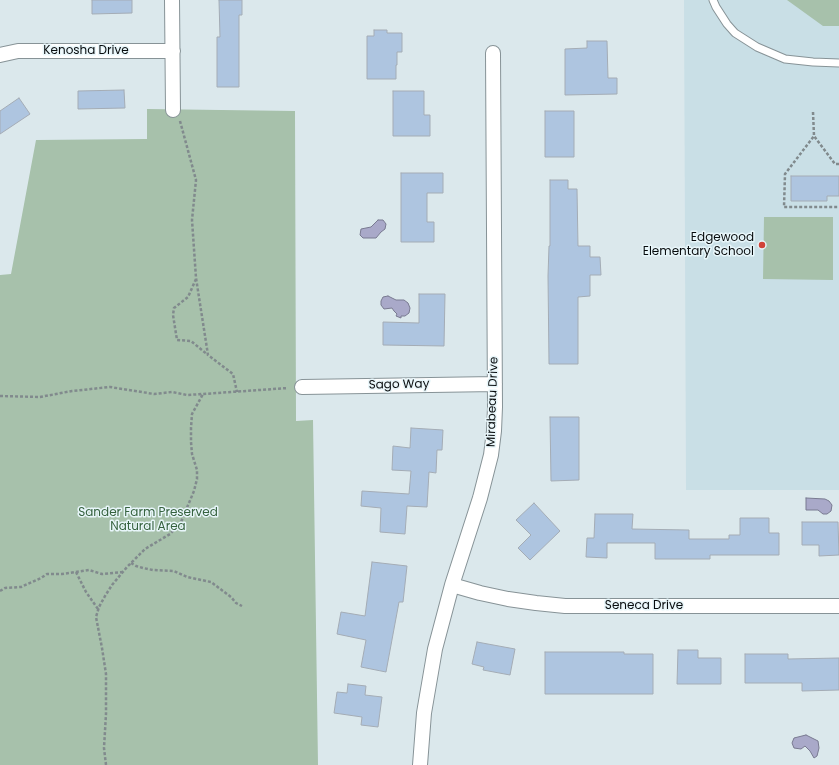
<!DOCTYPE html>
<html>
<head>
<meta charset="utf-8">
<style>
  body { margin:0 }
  canvas { display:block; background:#dbe8ec }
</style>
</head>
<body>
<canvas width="839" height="765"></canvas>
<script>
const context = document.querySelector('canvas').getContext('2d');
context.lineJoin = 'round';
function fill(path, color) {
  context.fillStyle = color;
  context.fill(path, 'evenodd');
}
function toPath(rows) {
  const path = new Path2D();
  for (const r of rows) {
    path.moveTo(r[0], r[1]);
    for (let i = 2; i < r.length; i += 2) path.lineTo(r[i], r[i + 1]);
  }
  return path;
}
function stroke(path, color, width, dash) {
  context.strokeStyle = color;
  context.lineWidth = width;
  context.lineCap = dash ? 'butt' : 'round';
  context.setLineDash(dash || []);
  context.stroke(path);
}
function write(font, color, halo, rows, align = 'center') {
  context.font = font + ' Poppins,sans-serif';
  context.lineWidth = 3;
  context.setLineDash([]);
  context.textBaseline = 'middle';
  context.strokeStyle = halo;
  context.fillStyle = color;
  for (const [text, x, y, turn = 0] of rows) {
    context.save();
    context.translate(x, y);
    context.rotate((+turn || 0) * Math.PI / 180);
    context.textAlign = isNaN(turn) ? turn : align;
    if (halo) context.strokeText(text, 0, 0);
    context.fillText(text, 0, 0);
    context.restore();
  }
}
fill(toPath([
  [684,0,839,0,839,490,686,490]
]), '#c9dfe6');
fill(toPath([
  [787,0,839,0,839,26,823,26],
  [147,109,295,111,296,421,313,420,318,765,0,765,0,275,11,274,36,140,147,139],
  [764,217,833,217,833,280,763,279]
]), '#a7c1ab');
const water = toPath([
  [378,220,383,220,386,224,385,229,381,232,376,238,363,238,360,235,361,229,371,227,378,220],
  [388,296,396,300,404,300,408,303,410,308,409,313,405,316,401,316,401,318,396,316,397,314,394,311,392,308,384,309,381,305,381,301,383,297,388,296],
  [806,498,825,499,829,501,832,505,831,511,827,514,823,514,818,510,806,510,806,498],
  [806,735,818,741,819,748,817,756,814,758,810,751,805,746,801,749,794,748,792,743,794,738,806,735]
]);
fill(water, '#a9a9c9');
stroke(water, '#797a91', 1);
const building = toPath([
  [92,0,132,0,132,13,92,14,92,0],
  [219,0,242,0,242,15,239,15,239,87,217,87,217,37,220,37,219,0],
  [374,30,387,30,387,33,402,33,402,52,397,52,397,65,396,65,396,79,367,79,367,36,374,36,374,30],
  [587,41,607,41,608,78,617,78,617,94,565,95,565,49,587,48,587,41],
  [124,90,125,108,78,109,78,91,124,90],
  [393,91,424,91,424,115,430,115,430,136,393,136,393,91],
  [19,98,30,114,0,134,0,111,19,98],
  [545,111,574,111,574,157,545,157,545,111],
  [401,173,443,173,443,193,427,193,427,222,434,222,434,242,401,242,401,173],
  [791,176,839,176,839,196,827,196,827,201,791,201,791,176],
  [550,180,568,180,568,189,577,189,578,246,590,246,590,257,600,257,601,275,590,275,590,296,578,297,578,364,549,364,548,276,549,246,550,246,550,180],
  [419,294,445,294,444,346,383,345,383,322,419,323,419,294],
  [550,417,579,417,579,480,551,481,550,417],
  [411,428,443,430,442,450,437,450,436,473,429,472,427,507,407,506,405,534,380,532,381,508,361,506,362,491,409,494,411,471,392,470,393,446,410,448,411,428],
  [534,503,560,531,530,560,518,548,531,535,516,520,534,503],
  [595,514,633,514,632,529,689,530,689,539,729,539,729,535,740,535,740,518,769,518,769,533,779,533,779,555,710,555,710,559,655,559,655,543,607,543,607,558,586,557,587,538,594,538,595,514],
  [802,522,838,522,839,555,819,556,819,545,802,545,802,522],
  [372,562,407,566,403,602,399,602,386,672,361,667,366,640,337,634,341,612,365,616,372,562],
  [477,642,515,649,510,675,483,670,484,667,472,664,477,642],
  [678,650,698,650,698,658,721,658,721,684,677,684,678,650],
  [545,652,624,652,624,654,653,654,653,694,545,694,545,652],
  [745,654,788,654,788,659,839,658,839,690,802,691,802,683,745,683,745,654],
  [348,684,366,686,365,695,382,697,378,727,361,725,362,717,334,713,337,692,347,693,348,684]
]);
fill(building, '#aec5e0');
stroke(building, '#a4acb5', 1);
const lane = toPath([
  [713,0,716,7,727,24,735,33,757,47,785,59,813,62,839,63]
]);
const street = toPath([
  [172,0,173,110],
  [0,55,18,51,173,51],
  [302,387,495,384],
  [452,585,480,593,508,599,536,603,565,606,839,606],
  [420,765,424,713,435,649,452,585,480,498,491,455,494,431,495,407,493,53]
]);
stroke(lane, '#879397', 9);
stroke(street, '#879397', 16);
stroke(toPath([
  [813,112,814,136],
  [180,121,196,180,192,220,196,278,208,355,233,374,237,392],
  [839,164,835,164,814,136,785,174,784,207,839,207],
  [196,279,188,297,174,308,173,315,177,340,191,341,208,355],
  [0,396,40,397,72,391,110,387,154,394,172,392,187,395,203,394,288,388],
  [131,563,136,566,143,568,153,570,174,571,187,577,211,582,231,597,236,603,242,606],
  [76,572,86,592,98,609],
  [0,591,5,588,21,587,41,578,47,574,62,574,89,570,102,574,123,572],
  [106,765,104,748,106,714,106,674,102,648,96,617,99,607,105,596,112,585,127,567,145,549,170,534,181,522,194,491,197,479,197,470,192,454,191,442,191,428,192,414,203,394]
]), '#818a8d', 2.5, [3, 2]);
stroke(lane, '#fff', 7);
stroke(street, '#fff', 14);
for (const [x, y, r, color] of [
  [762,245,4,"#d14339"]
]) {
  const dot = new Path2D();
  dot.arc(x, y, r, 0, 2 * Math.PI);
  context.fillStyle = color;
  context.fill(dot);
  stroke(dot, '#e8f6fa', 1.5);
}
write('12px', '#080c0e', '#e8f6fa', [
  ["Kenosha Drive",86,51],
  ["Sago Way",399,385,-1],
  ["Mirabeau Drive",493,402,-88],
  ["Seneca Drive",644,606]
]);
write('12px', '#080c0e', '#e8f6fa', [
  ["Edgewood",754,238],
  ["Elementary School",754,252]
], 'right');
write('12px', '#36623f', '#e8f6fa', [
  ["Sander Farm Preserved",148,513],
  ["Natural Area",148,527]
]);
</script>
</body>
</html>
